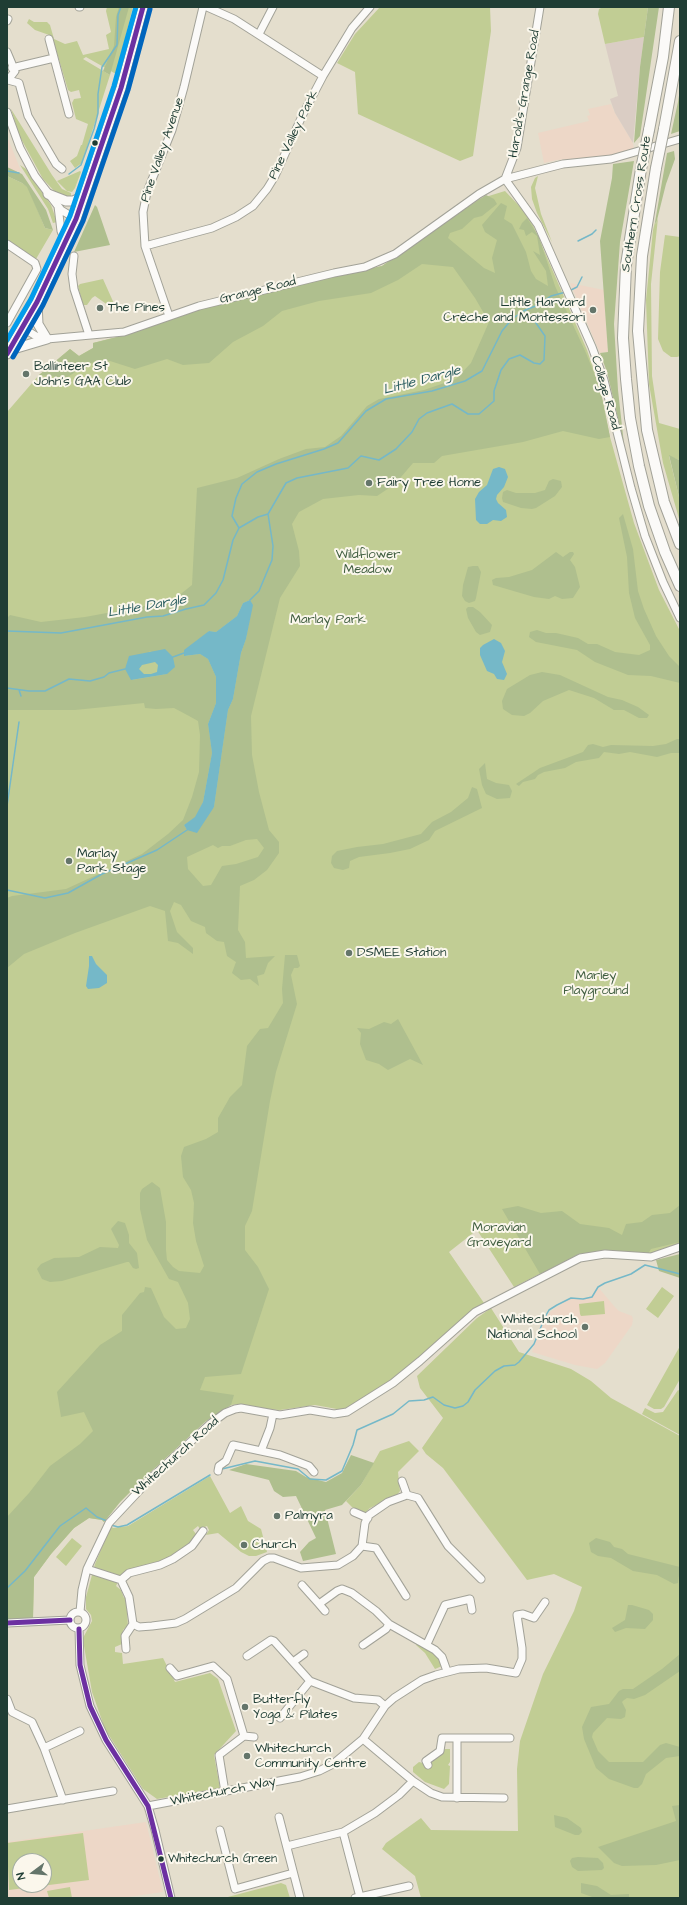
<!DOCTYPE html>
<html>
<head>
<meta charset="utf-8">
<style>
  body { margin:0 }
  #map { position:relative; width:687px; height:1905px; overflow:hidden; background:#e4decd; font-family:"Architects Daughter",sans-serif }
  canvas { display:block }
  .frame { position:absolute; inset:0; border:8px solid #1f3d34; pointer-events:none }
  .north { position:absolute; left:12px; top:1853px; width:40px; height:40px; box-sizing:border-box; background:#fbf7ec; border:1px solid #a3ada2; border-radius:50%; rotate:254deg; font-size:11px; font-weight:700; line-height:16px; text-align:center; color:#1f3d34 }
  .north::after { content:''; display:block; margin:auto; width:14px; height:18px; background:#64756a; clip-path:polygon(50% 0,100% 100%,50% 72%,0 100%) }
</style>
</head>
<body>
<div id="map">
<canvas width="687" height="1905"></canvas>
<div class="frame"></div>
<div class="north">N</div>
</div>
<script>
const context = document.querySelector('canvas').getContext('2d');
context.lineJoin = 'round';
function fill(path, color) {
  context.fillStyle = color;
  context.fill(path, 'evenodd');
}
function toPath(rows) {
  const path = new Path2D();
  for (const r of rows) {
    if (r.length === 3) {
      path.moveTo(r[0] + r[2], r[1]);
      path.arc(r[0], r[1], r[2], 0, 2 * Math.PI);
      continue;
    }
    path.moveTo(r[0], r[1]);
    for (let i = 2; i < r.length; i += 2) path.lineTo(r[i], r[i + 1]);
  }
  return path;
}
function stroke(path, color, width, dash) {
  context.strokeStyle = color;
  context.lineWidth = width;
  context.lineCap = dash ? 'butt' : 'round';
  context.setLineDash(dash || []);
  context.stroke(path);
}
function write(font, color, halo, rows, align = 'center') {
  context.font = font + ' "Architects Daughter",sans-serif';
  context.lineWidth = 4;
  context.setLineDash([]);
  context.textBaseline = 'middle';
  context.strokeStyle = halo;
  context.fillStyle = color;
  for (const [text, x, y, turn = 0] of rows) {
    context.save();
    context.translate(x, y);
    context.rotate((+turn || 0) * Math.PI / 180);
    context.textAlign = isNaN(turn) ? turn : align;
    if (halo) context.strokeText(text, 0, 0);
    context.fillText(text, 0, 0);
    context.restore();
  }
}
fill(toPath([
  [611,104,615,113,633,143,634,149,609,156,557,160,544,163,538,133,589,121,587,116,590,115,588,109],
  [7,138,9,141,21,171,7,171],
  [570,283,604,290,608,352,600,353],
  [598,1287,614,1306,619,1311,632,1316,633,1319,632,1325,605,1363,597,1369,575,1365,532,1352,541,1323,550,1312,571,1298,583,1299,592,1297],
  [146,1822,163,1892,121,1898,7,1898,7,1842],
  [20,1861,44,1861,44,1885,20,1885]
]), '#edd7c7');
fill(toPath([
  [644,37,640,67,633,143,615,113,610,99,618,96,605,44]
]), '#dacdc4');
fill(toPath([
  [107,7,133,7,116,74,86,57,83,59,110,75,82,163,75,168,70,161,77,156,81,145,82,145,88,124,76,119,72,103,74,99,81,98,79,90,71,92,68,90,52,36,35,30,27,23,29,19,34,22,47,22,50,25,54,39,65,44,77,41,83,55,109,49,106,35,111,32,106,11],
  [380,7,490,7,491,31,473,156,460,161,358,114,355,72,337,63,355,34],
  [603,7,648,7,644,37,605,44,598,14,599,9],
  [7,96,11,109,52,175,62,189,71,193,71,198,57,194,43,179,19,135],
  [20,165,26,169,51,205,57,222,53,223,48,209],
  [80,171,81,172,75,188,72,192,67,191,57,181],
  [7,176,22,183,28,187,45,228,53,230,36,259,7,241],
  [538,176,535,188,541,214,552,242,537,213,532,199,531,187,535,178],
  [505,191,524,211,533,225,587,350,600,388,610,437,634,523,659,590,680,631,680,1244,648,1254,595,1252,579,1254,514,1287,477,1230,449,1252,484,1303,470,1312,411,1367,358,1402,342,1410,315,1405,280,1410,261,1409,240,1404,231,1405,206,1421,144,1478,120,1502,104,1522,102,1520,89,1518,74,1528,51,1554,34,1577,33,1618,7,1619,7,412,39,375,70,349,79,356,93,348,93,343,125,335,215,304,382,266,479,199],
  [658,218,651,284,652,376,659,423,680,429,680,464,679,460,669,456,680,501,680,522,663,463,649,384,646,300,653,230,655,222,656,224],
  [665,235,680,237,680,356,677,357,671,357,663,351,658,339,660,272],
  [103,279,116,308,112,308,95,296,92,298,87,305,83,305,78,286,80,284],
  [662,1287,674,1296,658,1318,646,1309],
  [604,1301,605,1314,581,1316,580,1314,579,1304],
  [491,1308,519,1352,571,1369,591,1381,611,1398,680,1436,680,1898,421,1898,415,1876,382,1849,386,1843,421,1818,431,1830,518,1831,517,1769,520,1741,543,1674,574,1611,582,1587,554,1574,527,1580,443,1468,426,1454,422,1448,443,1418,420,1388,417,1376,477,1318],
  [680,1346,680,1379,664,1407,661,1409,654,1409,647,1405],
  [678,1390,680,1391,680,1435,642,1414,645,1408,655,1413,663,1412],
  [409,1441,419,1451,398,1472,400,1491,397,1495,370,1508,365,1513,353,1508,346,1501,361,1485,380,1451],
  [210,1476,230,1513,241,1506,248,1521,261,1529,267,1552,256,1556,249,1556,241,1552,218,1533,206,1535,209,1530,207,1526,200,1529,198,1526,193,1530,196,1534,194,1539,188,1547,163,1561,121,1575,116,1586,121,1590,124,1598,126,1597,128,1626,123,1630,122,1644,115,1647,115,1652,122,1653,123,1664,163,1658,175,1682,210,1673,218,1679,236,1731,214,1755,220,1788,157,1799,143,1789,105,1729,92,1692,84,1646,83,1638,92,1621,91,1615,86,1609,86,1597,95,1564,111,1526,113,1528,128,1526],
  [72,1538,82,1546,66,1566,56,1557],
  [417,1643,423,1645,440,1658,442,1666,435,1669,425,1653,416,1645],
  [445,1749,450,1749,450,1762,448,1765,450,1766,449,1784,444,1789,425,1782,413,1772,413,1767,419,1762,423,1763,427,1769,432,1766,431,1761],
  [83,1833,89,1880,9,1890,7,1843],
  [20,1861,44,1861,44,1885,20,1885],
  [281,1883,286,1885,290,1898,224,1898],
  [70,1887,72,1898,49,1898,47,1891]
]), '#c1cd94');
fill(toPath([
  [119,7,129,7,110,75,103,71,114,46,116,17],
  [648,7,659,7,640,136,634,143,640,67],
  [680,89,680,131,671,134,678,102],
  [674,151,675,159,666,184,656,224,655,222,667,153],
  [634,161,620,242,614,324,618,390,624,444,607,372,600,353,608,352,600,241,612,178,613,164],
  [7,167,22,174,46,210,53,230,45,228,27,187,22,183,7,176],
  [486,195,494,199,497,204,482,216,474,218,462,229,450,233,448,238,484,268,495,273,492,258,497,240,485,232,482,225,501,203,507,206,504,219,512,224,526,252,531,271,536,279,548,286,546,271,533,251,540,255,537,236,532,232,526,236,524,230,519,229,522,223,527,218,539,237,555,286,586,353,600,388,610,437,599,439,563,431,523,442,442,456,434,463,413,463,395,484,377,496,359,495,323,499,299,512,292,524,299,551,300,566,280,598,251,716,252,755,259,792,269,830,279,842,279,853,267,870,254,880,240,886,238,930,245,942,246,958,275,956,268,963,264,974,257,976,259,986,250,979,241,980,232,973,236,962,227,956,224,942,217,941,206,933,205,927,191,921,181,905,174,902,170,911,177,932,193,948,193,954,178,943,168,941,165,911,150,906,75,933,24,954,7,968,7,898,12,896,66,889,142,854,168,834,183,820,192,797,199,772,200,735,198,721,189,716,174,708,156,709,145,708,144,703,75,710,7,710,7,618,10,615,41,622,85,617,172,601,192,585,197,488,237,478,279,459,306,449,325,447,341,436,367,406,379,399,424,390,456,379,471,363,489,322,475,298,453,267,422,264,398,280,371,293,319,301,282,311,263,326,233,342,209,363,183,365,167,359,135,369,110,361,89,363,66,378,39,375,70,349,79,356,93,348,93,343,125,335,215,304,382,266],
  [250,600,252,605,246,639,241,653,233,699,228,710,214,807,187,830,184,825,196,817,203,802,212,753,208,724,216,703,216,677,208,659,200,654,185,656,209,631,216,632,237,616,243,603],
  [150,651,167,674,132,680],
  [257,839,264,848,258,857,236,864,222,866,211,885,203,886,188,869,187,857,213,845,218,848,222,846,230,846,246,840],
  [95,205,97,207,110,245,74,252],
  [669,455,679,460,680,464,680,501],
  [553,479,561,481,562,487,555,496,536,508,532,509,521,508,503,502,502,498,503,492,507,490,516,493,535,493,545,490,549,481],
  [623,514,633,549,638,591,644,609,656,636,669,656,680,667,680,683,651,676,628,675,595,662,577,650,536,642,529,637,530,632,537,630,546,633,556,633,578,638,588,644,597,644,615,652,639,655,650,650,650,645,635,618,629,593,627,557,619,518],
  [556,552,563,557,570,552,573,552,574,554,570,560,575,567,580,587,573,598,562,599,555,596,549,599,534,597,493,585,492,580,496,578,509,577,532,570],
  [473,566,478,566,481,572,476,598,475,601,469,603,465,601,462,596,463,585,468,567],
  [468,607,473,607,480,612,492,625,490,632,480,635,476,632,468,618,466,609],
  [542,672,560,675,608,697,622,700,638,707,649,715,647,718,639,718,624,710,614,710,594,698,569,690,543,701,530,713,524,716,512,715,503,709,502,701,507,689,530,675],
  [677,739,680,739,680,753,671,753,657,757,630,752,619,754,604,752,599,758,576,762,565,768,544,772,538,775,535,779,523,782,519,786,516,784,540,768,583,752,588,745,593,744,603,747,611,745,653,746,666,744],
  [485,763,487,779,496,783,509,785,512,791,510,798,497,799,486,794,482,785,479,769],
  [472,787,477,789,482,808,435,831,429,840,410,849,390,853,359,857,350,861,349,868,343,870,334,868,331,863,332,856,337,851,357,847,383,844,421,834,432,822,451,812,468,798],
  [285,955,297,955,300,966,298,968,294,968,291,975,297,1004,276,1072,270,1101,252,1211,245,1226,245,1250,258,1267,269,1289,241,1374,205,1377,200,1390,234,1395,231,1405,206,1421,144,1478,120,1502,104,1522,102,1520,89,1518,74,1528,51,1554,34,1577,33,1618,7,1619,7,1517,29,1493,50,1466,80,1444,93,1431,84,1412,61,1417,57,1392,100,1345,122,1331,122,1315,140,1293,144,1292,145,1287,151,1288,164,1317,176,1329,186,1328,190,1319,188,1303,178,1282,169,1279,147,1240,140,1209,140,1193,142,1189,152,1182,160,1188,166,1222,166,1250,167,1260,173,1267,179,1271,200,1273,204,1266,196,1241,193,1223,194,1203,191,1190,183,1177,181,1156,184,1147,206,1139,218,1132,218,1118,230,1097,242,1085,247,1046,260,1029,268,1028,283,1003,282,989],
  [398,1019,423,1065,410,1059,388,1070,379,1064,366,1060,360,1044,361,1033,357,1028,369,1029,384,1022,391,1024],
  [680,1205,680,1242,651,1249,648,1254,595,1252,579,1254,540,1274,502,1209,518,1206,541,1213,562,1211,580,1224,609,1228,622,1235,626,1224,642,1222,652,1215,670,1213],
  [118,1221,125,1223,129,1235,129,1243,137,1253,139,1268,136,1269,133,1268,129,1262,127,1262,62,1281,50,1282,42,1279,37,1269,41,1264,54,1258,79,1257,100,1247,118,1248,119,1245,111,1229],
  [680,1254,680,1278,659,1271,656,1260],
  [351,1455,374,1463,361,1485,342,1505,325,1510,336,1554,303,1561,300,1552,309,1542,316,1538,296,1496,283,1497,274,1491,269,1480,229,1470,246,1464,296,1471,306,1477,326,1482,342,1473],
  [596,1538,610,1542,614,1547,622,1549,628,1554,680,1567,678,1583,674,1584,657,1575,633,1571,611,1558,598,1556,591,1552,589,1543],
  [628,1605,632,1605,649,1610,653,1614,653,1620,645,1629,626,1628,615,1632,612,1628,625,1620],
  [680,1654,680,1671,645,1695,634,1699,627,1698,624,1700,622,1702,626,1710,625,1717,621,1719,607,1718,593,1733,592,1737,598,1751,609,1762,643,1762,660,1745,666,1743,680,1747,680,1756,666,1758,646,1774,642,1784,638,1788,634,1788,609,1779,596,1768,584,1739,582,1727,591,1707,609,1704,619,1691,623,1689,633,1689,662,1669],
  [680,1805,680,1860,656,1865,622,1866,614,1863,598,1847,676,1821,672,1806],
  [554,1815,567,1818,581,1828,582,1832,579,1835,575,1835,555,1827],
  [578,1857,598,1858,603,1863,604,1868,602,1870,578,1871,572,1867,570,1861,572,1858],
  [581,1883,597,1886,611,1895,629,1894,629,1898,595,1898,581,1893]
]), '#afbf8e');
fill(toPath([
  [499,467,505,469,508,477,504,487,497,495,496,499,498,503,506,510,507,517,501,521,493,520,487,524,480,524,476,520,475,499,479,492,487,485,493,469],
  [250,600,253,605,246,639,241,653,233,699,228,710,214,807,197,833,187,830,184,825,195,817,203,802,212,753,208,724,216,703,216,677,208,659,200,654,184,656,184,650,209,631,216,632,237,616,243,603],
  [494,639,501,643,505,651,502,662,507,674,504,680,497,679,494,674,487,671,480,655,480,648,483,645],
  [165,649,173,657,175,667,167,674,131,680,125,669,129,656],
  [155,662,158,665,157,672,151,674,144,674,139,669,142,665],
  [89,956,92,956,96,964,107,975,107,983,99,988,88,989,86,986,89,966]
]), '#75b8c8');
stroke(toPath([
  [7,171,19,173],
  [69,174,81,165,94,129,98,113,98,94,102,67,117,45,118,15,121,7],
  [578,241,592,234,596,230],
  [569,291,577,287,582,277],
  [239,528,232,516,236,498,242,484,257,472,276,464,324,449,338,443,366,411,386,399,432,391,465,381,482,371,502,331,512,319,525,310],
  [250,600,259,591,272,560,273,546,268,514],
  [7,631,61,633,147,617,163,616,186,609,204,605,216,593,223,580,233,540,239,528,258,517,268,514,286,483,297,478,348,468,361,456,379,460,396,449,412,432,419,419,427,413,438,409,452,404,468,414,479,414,494,401,494,391,501,370,509,359,520,355,534,363,540,364,544,360,545,336,536,323,525,310,536,306,551,296,566,292],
  [173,657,184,653],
  [7,688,29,691,45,691,69,679,90,681,104,677,109,673,125,669],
  [19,690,21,696],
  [7,806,19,722],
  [7,890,45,898,68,893,102,874,157,850,187,830],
  [222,1469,255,1461,298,1469,310,1479,326,1480,342,1471,353,1445,357,1430,393,1414,409,1401,424,1400,433,1397,444,1405,455,1408,463,1406,468,1402,475,1390,495,1371,504,1366,515,1365,519,1362,534,1344,545,1317,549,1310,557,1305,571,1298,583,1299,592,1297,598,1287,605,1283,631,1274,645,1265,680,1274],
  [111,1525,118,1527,127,1525,210,1475],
  [7,1588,25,1571,60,1526,86,1508,97,1517,107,1521]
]), '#75b8c8', 1.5);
const minor = toPath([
  [79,7,80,7],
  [207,7,234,19,323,76],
  [7,21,8,19],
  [259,34,273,7],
  [49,39,69,114],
  [7,52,15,71,8,80,19,83,28,116,56,164,62,169],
  [12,68,54,58],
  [7,112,20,148,35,176,61,210,76,219],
  [505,179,538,225,592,347,604,380,631,488,645,536,663,582,680,618],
  [505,179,517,148,540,7],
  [58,206,61,231,65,241],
  [7,244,35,263,37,269,7,323],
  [145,246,212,228,236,217,253,206,267,189,275,176,303,114,323,76,352,28,370,7],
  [74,256,72,274,74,289,89,335],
  [169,316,145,246,143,212,147,192,172,130,184,87,203,7],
  [23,328,36,336,47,339,124,332,199,306,334,273,365,267,395,254,479,194,505,179,563,164,611,159,680,139],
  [273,1414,270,1428,261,1451,280,1455,309,1466,314,1472],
  [218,1471,219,1466,226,1461,233,1445,261,1451],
  [402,1481,407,1495],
  [354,1512,368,1518],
  [362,1546,376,1548,406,1596],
  [87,1569,121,1580,129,1573,160,1565,173,1559,192,1546,203,1531],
  [121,1580,129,1597,133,1624,125,1636,126,1649],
  [302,1585,319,1604],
  [325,1611,319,1604,337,1591,342,1589,352,1593,376,1611,389,1624],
  [78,1620,8],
  [80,1612,82,1590,87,1569,109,1523,152,1477,210,1424,225,1413,235,1409,241,1408,280,1415,310,1410,334,1414,347,1412,393,1383,420,1361,475,1312,580,1258,605,1254,651,1257,680,1247],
  [7,1623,70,1620],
  [133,1624,139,1627,152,1626,176,1623,185,1619,236,1588,263,1561,269,1558,274,1558,301,1568,338,1565,353,1556,362,1546,365,1523,369,1515,388,1502,407,1495,418,1498,448,1546,481,1579],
  [79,1629,80,1665,90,1706,106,1740,148,1806,155,1830,171,1898],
  [427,1644,445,1605,470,1599,472,1610],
  [363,1645,386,1629,389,1624,435,1650,442,1657,447,1671],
  [247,1656,271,1640,274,1641,310,1681,354,1698,378,1700,385,1706],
  [293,1662,304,1654],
  [170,1668,177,1676,213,1666,227,1679,244,1736,219,1755,225,1792],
  [7,1699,12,1712,32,1722,44,1748,63,1800],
  [280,1718,310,1681],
  [244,1736,254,1737],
  [363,1739,413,1781,431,1793,442,1797,504,1798],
  [44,1748,80,1731],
  [428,1765,426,1761,440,1751,442,1738,510,1738],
  [457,1798,457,1738],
  [148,1806,300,1777,319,1771,333,1764,363,1739,385,1706,394,1698,422,1680,436,1675,459,1669,486,1668,516,1673,522,1659,522,1648,517,1615,523,1614,534,1618,545,1602],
  [7,1809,113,1791],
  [279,1817,300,1898],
  [220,1830,235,1889,293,1873],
  [343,1832,360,1897],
  [287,1846,343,1832,375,1813,399,1795,413,1781],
  [355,1898,409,1886]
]);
const major = toPath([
  [48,194,66,201,73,201,84,196],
  [10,350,47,339,38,324,37,302],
  [7,354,37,302,76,219,121,88,143,7]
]);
const highway = toPath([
  [664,129,680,41],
  [649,130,663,57,669,7],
  [656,168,642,256,638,331,647,430,664,502,680,544],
  [641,169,626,265,623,338,626,379,630,418,639,466,649,506,665,552,680,586]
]);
stroke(minor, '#a2a298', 9);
stroke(major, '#a2a298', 11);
stroke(highway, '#a2a298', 12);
stroke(minor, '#fbfaf8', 7);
stroke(major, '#fbfaf8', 9);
stroke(highway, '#fbfaf8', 10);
const highwayBridge = toPath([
  [656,168,664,129],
  [641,169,649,130]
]);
stroke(highwayBridge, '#a2a298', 12, []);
stroke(highwayBridge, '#fbfaf8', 10);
stroke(toPath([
  [7,354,37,302,76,219,121,88,143,7],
  [7,1623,70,1620],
  [79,1629,80,1665,90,1706,106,1740,148,1806,171,1898]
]), '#6c30a1', 5);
stroke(toPath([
  [13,357,43,305,83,221,128,90,150,9]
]), '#0065bd', 5);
stroke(toPath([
  [7,340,31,299,70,216,114,86,136,7]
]), '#039ceb', 5);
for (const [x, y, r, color] of [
  [95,143,3.5,"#1f3d34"],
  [100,308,4,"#64756a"],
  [593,310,4,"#64756a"],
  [26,374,4,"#64756a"],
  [369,483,4,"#64756a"],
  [69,861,4,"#64756a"],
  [349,953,4,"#64756a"],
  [585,1327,4,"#64756a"],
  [277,1516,4,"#64756a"],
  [244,1545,4,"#64756a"],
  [245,1707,4,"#64756a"],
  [247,1756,4,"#64756a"],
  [161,1859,3.5,"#1f3d34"]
]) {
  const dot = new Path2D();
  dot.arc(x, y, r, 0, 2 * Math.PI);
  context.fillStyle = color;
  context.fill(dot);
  stroke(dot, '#fbf7ec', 1.5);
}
write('12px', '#1f3d34', '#fbf7ec', [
  ["Whitechurch Green",168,1859]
], 'left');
write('13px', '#1f3d34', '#fbf7ec', [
  ["Harold's Grange Road",525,94,-80],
  ["Pine Valley Park",294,135,-64],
  ["Pine Valley Avenue",163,150,-71],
  ["Southern Cross Route",637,204,-81],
  ["Grange Road",258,291,-14],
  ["College Road",605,393,74],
  ["Whitechurch Road",176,1457,-42],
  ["Whitechurch Way",223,1792,-11]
]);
write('13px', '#1f3d34', '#fbf7ec', [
  ["Little Harvard",585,303,"right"],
  ["Crèche and Montessori",585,318,"right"],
  ["The Pines",108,308],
  ["Ballinteer St",34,367],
  ["John's GAA Club",34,382],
  ["Fairy Tree Home",377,483],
  ["Marlay",77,854],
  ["Park Stage",77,869],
  ["DSMEE Station",357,953],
  ["Whitechurch",577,1320,"right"],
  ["National School",577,1335,"right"],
  ["Palmyra",285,1516],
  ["Church",252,1545],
  ["Butterfly",253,1700],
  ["Yoga & Pilates",253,1715],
  ["Whitechurch",255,1749],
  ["Community Centre",255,1764]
], 'left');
write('13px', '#405e40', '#fbf7ec', [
  ["Wildflower",368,555],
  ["Meadow",368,570],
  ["Marlay Park",328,620],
  ["Marley",596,976],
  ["Playground",596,991],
  ["Moravian",499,1228],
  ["Graveyard",499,1243]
]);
write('italic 14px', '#2b5d60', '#fbf7ec', [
  ["Little Dargle",422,381,-15],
  ["Little Dargle",147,607,-10]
]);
</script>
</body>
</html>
